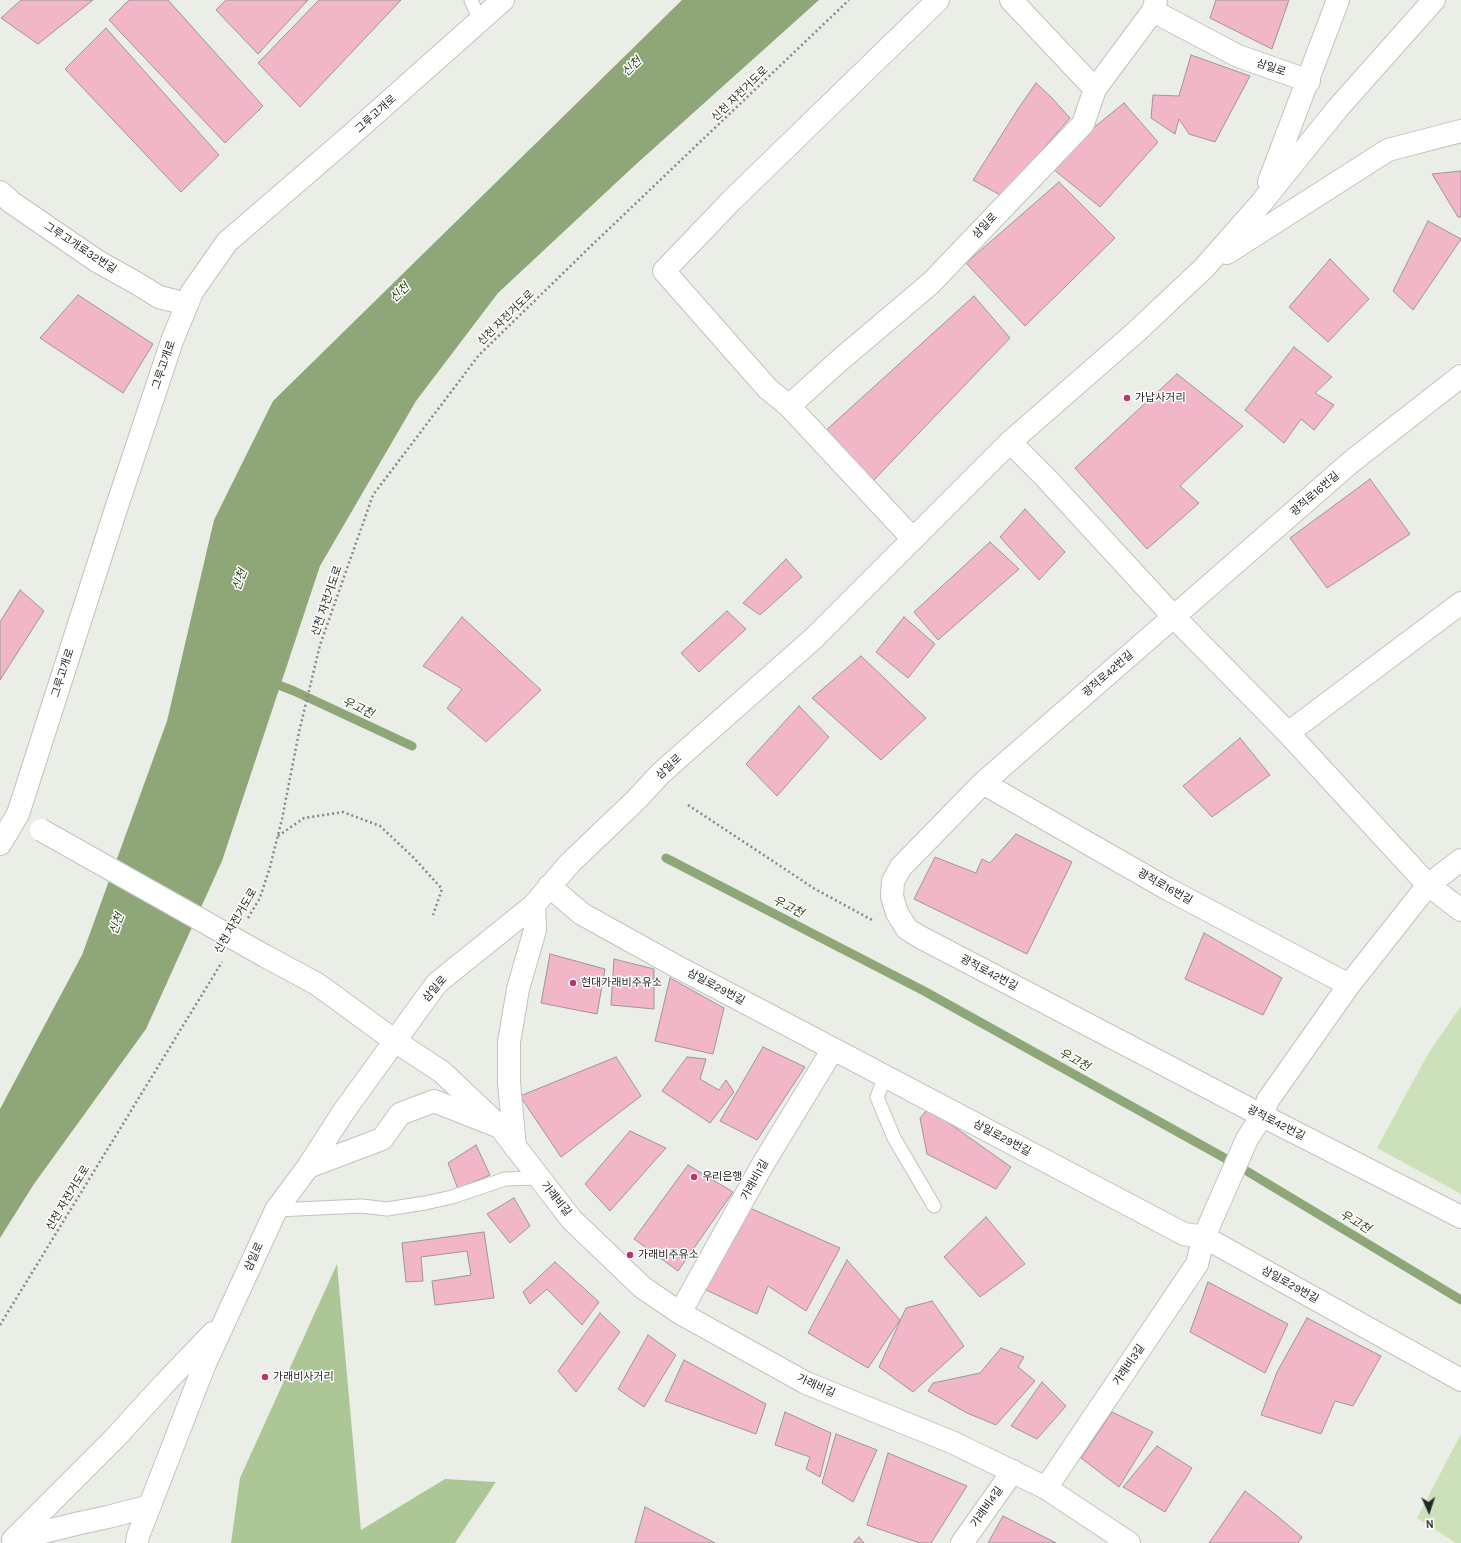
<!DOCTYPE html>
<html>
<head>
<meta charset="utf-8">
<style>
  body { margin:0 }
  #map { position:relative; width:1461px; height:1543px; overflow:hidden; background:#eaeee7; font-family:Karla,sans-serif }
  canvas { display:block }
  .north { position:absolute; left:1409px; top:1491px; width:40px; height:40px; -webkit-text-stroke:3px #fff; paint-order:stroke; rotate:177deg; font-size:11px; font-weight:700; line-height:16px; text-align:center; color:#252724 }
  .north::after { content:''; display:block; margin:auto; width:14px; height:18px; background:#252724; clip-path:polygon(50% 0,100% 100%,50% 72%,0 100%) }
</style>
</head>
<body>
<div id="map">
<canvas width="1461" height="1543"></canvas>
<div class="north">N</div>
</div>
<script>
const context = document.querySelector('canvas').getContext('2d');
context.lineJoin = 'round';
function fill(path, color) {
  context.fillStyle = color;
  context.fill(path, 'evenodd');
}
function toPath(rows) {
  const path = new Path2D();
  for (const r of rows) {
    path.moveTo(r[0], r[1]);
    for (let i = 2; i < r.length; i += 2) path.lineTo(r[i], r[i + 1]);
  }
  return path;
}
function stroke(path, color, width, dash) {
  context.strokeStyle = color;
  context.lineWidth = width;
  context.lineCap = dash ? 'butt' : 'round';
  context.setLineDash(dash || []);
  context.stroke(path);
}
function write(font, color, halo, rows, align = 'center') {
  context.font = font + ' Karla,"Noto Sans KR",sans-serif';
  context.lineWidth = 3;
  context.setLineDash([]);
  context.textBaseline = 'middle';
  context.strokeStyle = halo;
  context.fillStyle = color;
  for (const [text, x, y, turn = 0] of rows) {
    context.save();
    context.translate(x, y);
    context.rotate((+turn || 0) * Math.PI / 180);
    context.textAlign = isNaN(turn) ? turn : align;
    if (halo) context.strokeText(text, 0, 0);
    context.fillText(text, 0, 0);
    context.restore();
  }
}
fill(toPath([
  [1461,1006,1461,1194,1377,1148,1428,1054],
  [1461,1434,1461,1543,1456,1543,1417,1518]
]), '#cce0ba');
fill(toPath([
  [337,1264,361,1530,445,1479,496,1482,455,1543,231,1543,240,1478]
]), '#adc696');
fill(toPath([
  [682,0,819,0,633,167,498,293,416,401,320,566,222,861,146,1029,34,1184,0,1238,0,1109,82,955,167,721,214,520,273,401]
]), '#8fa778');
stroke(toPath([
  [271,682,294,691,412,746],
  [666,858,924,991,1230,1161,1461,1300]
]), '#8fa778', 9);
const building = toPath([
  [21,0,93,0,38,44,1,18,21,0],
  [129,0,168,0,263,106,225,143,109,20,129,0],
  [226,0,308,0,258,54,216,10,226,0],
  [319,0,401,0,300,107,258,63,319,0],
  [1216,0,1289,0,1272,49,1210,18,1216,0],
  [106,28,219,155,181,192,65,69,106,28],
  [1191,55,1250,76,1215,142,1189,134,1179,119,1175,134,1151,118,1153,95,1179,96,1191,55],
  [1036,83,1051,97,1070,118,1002,196,973,180,1018,109,1036,83],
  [1124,103,1158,142,1100,207,1048,165,1124,103],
  [1461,171,1461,217,1458,217,1432,174,1461,171],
  [1059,182,1115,238,1025,326,966,263,1059,182],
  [1428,221,1461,239,1413,310,1393,291,1428,221],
  [1330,259,1369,299,1328,342,1289,307,1330,259],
  [78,295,153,344,123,393,40,338,78,295],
  [974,296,1010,338,872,482,823,433,974,296],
  [1294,347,1332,377,1315,393,1334,405,1314,430,1301,419,1284,443,1245,410,1294,347],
  [1177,374,1243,426,1180,486,1199,503,1147,549,1075,468,1177,374],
  [1370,479,1410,534,1327,588,1290,538,1370,479],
  [1025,509,1065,552,1039,580,1000,537,1025,509],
  [990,542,1019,569,938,640,914,612,990,542],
  [786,559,802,577,760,615,743,603,786,559],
  [20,590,44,611,0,680,0,622,20,590],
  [727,611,746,629,699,672,681,653,727,611],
  [462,617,541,690,486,742,447,708,462,689,423,666,462,617],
  [904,617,935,644,908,678,876,652,904,617],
  [861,656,926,718,881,760,812,698,861,656],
  [799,706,829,737,777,796,746,764,799,706],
  [1240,738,1270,775,1212,817,1183,786,1240,738],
  [1016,834,1072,862,1027,954,914,899,935,857,976,873,982,859,990,863,1016,834],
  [1204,933,1282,978,1263,1015,1185,979,1204,933],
  [550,954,605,969,597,1014,541,1003,550,954],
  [614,959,654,969,654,1009,611,1005,614,959],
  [670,978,724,1008,713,1054,655,1041,670,978],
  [763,1047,805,1067,757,1140,720,1121,763,1047],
  [616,1057,641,1096,561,1157,520,1096,616,1057],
  [687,1057,706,1059,700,1079,719,1090,726,1080,734,1092,710,1123,662,1091,687,1057],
  [927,1110,946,1121,1011,1167,996,1189,927,1154,920,1118,927,1110],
  [630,1131,666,1148,610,1211,585,1184,630,1131],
  [476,1145,490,1175,458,1189,448,1163,476,1145],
  [688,1165,733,1192,678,1271,634,1239,688,1165],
  [514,1198,530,1226,510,1243,487,1214,514,1198],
  [750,1208,840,1248,806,1311,768,1286,757,1314,702,1288,750,1208],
  [986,1217,1025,1264,980,1297,944,1257,986,1217],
  [484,1232,494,1298,435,1305,432,1281,471,1275,467,1251,421,1257,423,1281,406,1282,402,1243,484,1232],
  [847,1260,900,1320,868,1368,808,1333,847,1260],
  [555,1262,599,1302,582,1325,547,1289,530,1304,523,1292,555,1262],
  [1208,1282,1288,1324,1265,1373,1190,1332,1208,1282],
  [932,1301,964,1346,913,1392,879,1367,906,1308,932,1301],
  [600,1313,620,1332,576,1392,558,1371,600,1313],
  [1307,1318,1381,1356,1353,1406,1335,1401,1321,1434,1261,1415,1277,1372,1307,1318],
  [648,1335,676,1355,644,1407,618,1389,648,1335],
  [1001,1348,1024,1357,1018,1367,1035,1381,996,1425,967,1413,928,1391,933,1383,980,1373,1001,1348],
  [684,1360,766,1404,756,1434,665,1401,684,1360],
  [1042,1382,1066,1406,1037,1439,1011,1426,1042,1382],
  [785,1412,831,1433,820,1477,806,1469,810,1457,775,1445,785,1412],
  [1112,1412,1153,1432,1119,1487,1081,1458,1112,1412],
  [836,1434,877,1450,853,1502,822,1483,836,1434],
  [1157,1446,1192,1468,1165,1512,1123,1487,1157,1446],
  [888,1453,967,1486,931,1543,920,1543,867,1525,888,1453],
  [1245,1491,1276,1515,1302,1537,1298,1543,1209,1543,1245,1491],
  [645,1507,715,1543,635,1543,645,1507],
  [1003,1516,1056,1543,988,1543,1003,1516],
  [859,1537,864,1543,853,1543,859,1537]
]);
fill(building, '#f1b6c7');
stroke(building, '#9e9598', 1);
const lane = toPath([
  [471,0,480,21],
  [885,1077,877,1097,894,1138,934,1206],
  [276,1210,362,1206,387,1209,425,1203,452,1197,505,1179,539,1178]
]);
const street = toPath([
  [1011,0,1095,89],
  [1153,11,1238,56,1309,81],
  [0,192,11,202,97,261,138,284,159,297,187,304],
  [1461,376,1351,462,983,783,901,867,893,881,892,896,897,913,907,929,920,937,1257,1113,1461,1217],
  [789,406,840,360,931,283,1083,124,1095,89,1153,11,1156,0],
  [1010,442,1045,477,1173,616,1288,733,1428,885,1461,910],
  [913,539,789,406,768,389,664,271,732,200,938,0],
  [1288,733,1461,603],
  [983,783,1166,888,1349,985],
  [549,886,582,914,674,965,1184,1234,1204,1237,1461,1380],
  [395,1041,442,1072,500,1127,572,1220,642,1287,680,1313,806,1383,954,1443,1046,1488,1129,1543],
  [680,1313,763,1164,833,1049],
  [1046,1488,1197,1264,1204,1237,1247,1139,1262,1116,1268,1100,1349,985,1428,885,1461,860],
  [962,1543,1013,1471]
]);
const secondary = toPath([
  [1269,182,1338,0],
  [1227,253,1388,150,1461,131],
  [0,844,18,814,115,512,172,341,192,292,227,242,350,136,503,0],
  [265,956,317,984,395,1041],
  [515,1147,509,1083,509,1042,518,989,535,930,534,905],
  [308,1167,382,1139,400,1114,434,1101,500,1127],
  [15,1539,80,1523,108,1517,150,1506],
  [13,1540,115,1438,165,1383,213,1333],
  [137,1543,138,1536,204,1366,276,1210,308,1167,344,1111,437,983,534,905,570,863,636,800,661,773,814,638,1010,442,1136,332,1204,268,1262,202,1338,108,1434,0]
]);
stroke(lane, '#bfc4bc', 15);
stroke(street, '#bfc4bc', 24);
stroke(secondary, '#bfc4bc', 24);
stroke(toPath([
  [688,805,815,889,872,920],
  [278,836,304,818,343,812,380,826,413,857,442,889,433,915],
  [248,918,260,898,270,867,282,819,299,732,320,645,373,495,479,355,592,245,849,0],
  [0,1325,222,962]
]), '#858883', 2.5, [2, 3]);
stroke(lane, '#fff', 13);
stroke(street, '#fff', 22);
stroke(secondary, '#fff', 22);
const secondaryBridge = toPath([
  [41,830,265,956]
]);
stroke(secondaryBridge, '#bfc4bc', 24, []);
stroke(secondaryBridge, '#fff', 22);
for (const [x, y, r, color] of [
  [1127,398,4,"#bd336e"],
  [573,983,4,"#bd336e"],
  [694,1177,4,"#bd336e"],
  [630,1255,4,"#bd336e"],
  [265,1377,4,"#bd336e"]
]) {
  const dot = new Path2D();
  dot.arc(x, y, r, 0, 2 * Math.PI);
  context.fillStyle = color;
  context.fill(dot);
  stroke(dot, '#fff', 1.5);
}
write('11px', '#252724', '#fff', [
  ["삼일로",1271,68,19],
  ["신천 자전거도로",740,94,-44],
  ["그루고개로",376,114,-42],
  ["삼일로",985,226,-46],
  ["그루고개로32번길",80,248,33],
  ["신천 자전거도로",506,318,-44],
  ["그루고개로",164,365,-71],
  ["광적로16번길",1315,494,-41],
  ["신천 자전거도로",327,601,-71],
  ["그루고개로",63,673,-72],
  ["광적로42번길",1108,674,-41],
  ["삼일로",669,767,-43],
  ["광적로16번길",1165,887,29],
  ["신천 자전거도로",236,921,-60],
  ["광적로42번길",989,973,28],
  ["삼일로29번길",716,987,28],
  ["삼일로",435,989,-49],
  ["광적로42번길",1276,1123,27],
  ["삼일로29번길",1002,1138,28],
  ["가래비1길",755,1180,-61],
  ["신천 자전거도로",68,1198,-59],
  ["가래비길",556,1199,51],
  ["삼일로",254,1257,-65],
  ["삼일로29번길",1290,1285,29],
  ["가래비3길",1129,1365,-56],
  ["가래비길",816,1386,24],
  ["가래비4길",987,1507,-55]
]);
write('11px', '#252724', '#fff', [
  ["가납사거리",1135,398],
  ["현대가래비주유소",581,983],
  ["우리은행",702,1177],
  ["가래비주유소",638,1255],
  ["가래비사거리",273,1377]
], 'left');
write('italic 12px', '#2c420e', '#fff', [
  ["신천",632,67,-44],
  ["신천",400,293,-44],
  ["신천",240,580,-70],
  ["우고천",358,708,25],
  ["우고천",788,907,27],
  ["신천",117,924,-70],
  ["우고천",1074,1060,29],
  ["우고천",1355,1222,31]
]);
</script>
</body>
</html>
